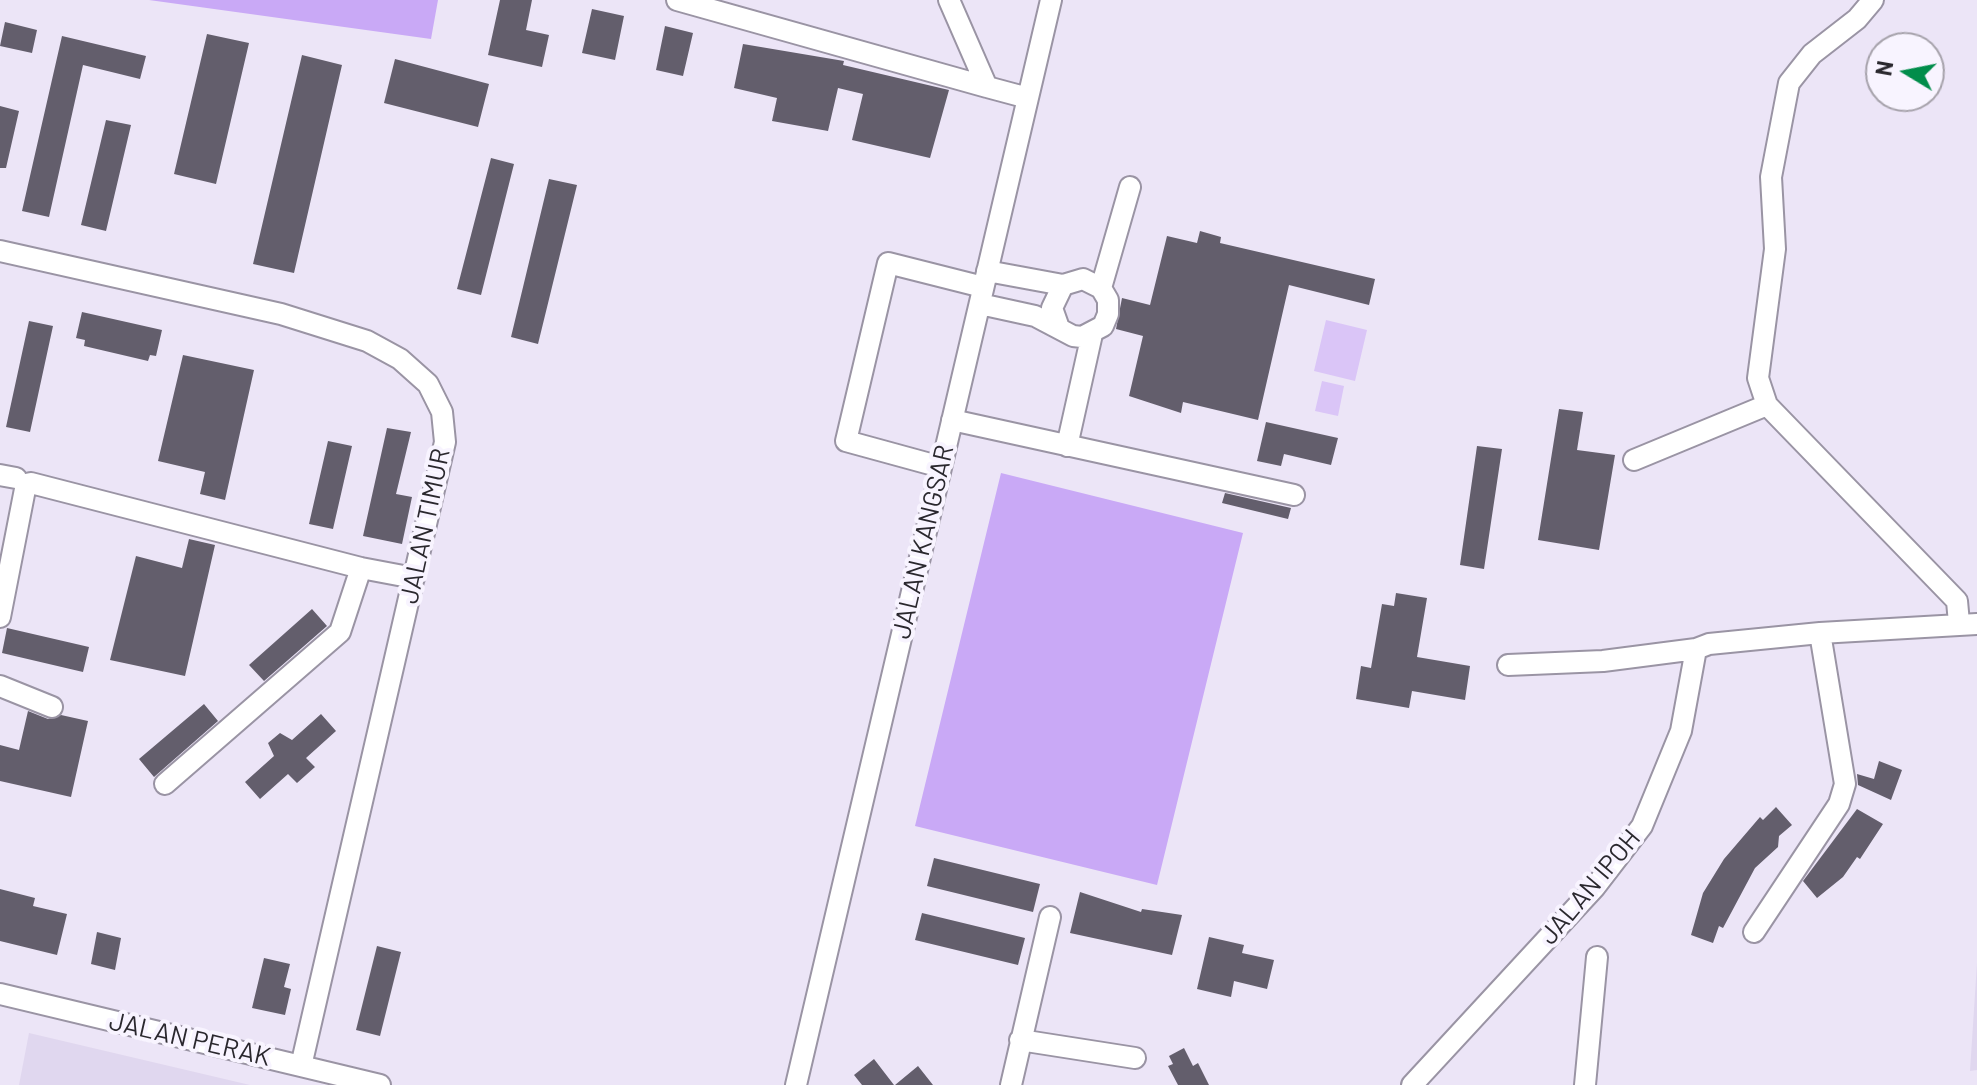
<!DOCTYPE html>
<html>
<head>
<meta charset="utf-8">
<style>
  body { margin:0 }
  #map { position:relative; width:1977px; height:1085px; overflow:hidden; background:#ece5f7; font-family:Barlow,sans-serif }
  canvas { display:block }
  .north { position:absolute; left:1865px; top:32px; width:80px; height:80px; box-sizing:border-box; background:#f8f4ff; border:2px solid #a6a2ab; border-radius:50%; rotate:280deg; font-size:22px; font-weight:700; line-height:32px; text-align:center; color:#2a282e }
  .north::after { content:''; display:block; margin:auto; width:28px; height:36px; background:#018d4b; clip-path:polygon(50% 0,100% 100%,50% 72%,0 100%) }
</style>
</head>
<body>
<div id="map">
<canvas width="1977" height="1085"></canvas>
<div class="north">N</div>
</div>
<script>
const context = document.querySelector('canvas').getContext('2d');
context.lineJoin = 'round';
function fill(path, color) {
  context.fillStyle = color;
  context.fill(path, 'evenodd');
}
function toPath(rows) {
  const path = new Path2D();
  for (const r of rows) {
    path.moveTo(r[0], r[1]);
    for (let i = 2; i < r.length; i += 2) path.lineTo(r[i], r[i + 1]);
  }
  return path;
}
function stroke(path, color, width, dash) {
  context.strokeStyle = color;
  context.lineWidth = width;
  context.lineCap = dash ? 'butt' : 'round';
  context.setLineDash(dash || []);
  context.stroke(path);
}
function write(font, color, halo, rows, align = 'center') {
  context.font = font + ' Barlow,sans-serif';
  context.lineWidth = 8;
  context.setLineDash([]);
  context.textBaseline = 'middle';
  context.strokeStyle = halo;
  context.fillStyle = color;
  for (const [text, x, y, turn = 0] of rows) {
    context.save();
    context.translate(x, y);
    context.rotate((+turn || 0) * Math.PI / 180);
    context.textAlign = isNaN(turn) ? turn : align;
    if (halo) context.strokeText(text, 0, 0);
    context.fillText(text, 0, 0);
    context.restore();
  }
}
fill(toPath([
  [1977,963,1977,1070,1970,1071],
  [29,1033,250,1085,19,1085]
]), '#e0d7ef');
fill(toPath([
  [149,0,438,0,431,39],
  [1001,473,1243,533,1157,885,915,826]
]), '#c9a9f6');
fill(toPath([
  [1326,320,1367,330,1355,381,1314,371],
  [1322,381,1344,386,1338,416,1315,411]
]), '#dac5f7');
fill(toPath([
  [500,0,532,0,526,30,549,35,542,67,488,55],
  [592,9,624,16,615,60,582,53],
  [5,22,37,30,32,53,0,46],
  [665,26,693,33,683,76,656,70],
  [207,34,249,43,216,184,174,174],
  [62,36,146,56,140,79,83,65,49,217,22,211],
  [743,44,844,61,843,65,949,90,930,158,852,140,863,94,838,88,828,131,772,121,777,98,734,88],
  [302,55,342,65,294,273,253,264],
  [395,59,489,84,478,127,384,103],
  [0,106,19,111,6,168,0,168],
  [106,120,131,125,106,231,81,225],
  [491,158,514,164,481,295,457,289],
  [549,179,577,185,538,344,511,337],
  [1200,231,1221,237,1220,243,1375,279,1369,305,1289,285,1258,420,1183,402,1181,413,1129,396,1143,336,1116,329,1122,298,1150,305,1167,236,1197,243],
  [82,312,162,330,156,356,150,355,148,361,84,346,85,340,76,338],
  [29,321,53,326,30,432,6,427],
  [183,355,254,370,225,500,200,494,205,472,158,461],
  [1559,409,1583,412,1577,450,1615,455,1599,550,1538,540],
  [1266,422,1338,438,1331,465,1284,454,1281,466,1257,461],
  [387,428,411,432,396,494,412,497,402,544,363,536],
  [328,441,352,446,333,529,309,524],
  [1477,446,1502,449,1484,569,1460,565],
  [1225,493,1291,508,1288,519,1222,503],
  [189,539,215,545,185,676,110,660,136,556,182,568],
  [1396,593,1427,598,1417,657,1470,666,1465,700,1412,691,1409,708,1356,699,1361,666,1371,668,1382,604,1394,606],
  [312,609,327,626,264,681,249,665],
  [7,628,89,647,83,672,2,653],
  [204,704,218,721,154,777,139,759],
  [28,711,48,719,61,715,88,721,71,797,0,781,0,745,19,750],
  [321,714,336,731,306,758,315,767,297,783,288,774,260,799,245,782,274,756,268,743,280,733,292,740],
  [1879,761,1902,770,1891,800,1858,785,1857,774,1874,779],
  [1776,807,1792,825,1779,836,1778,847,1755,868,1723,928,1719,926,1713,943,1691,935,1703,893,1724,859,1760,817,1763,820],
  [1857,809,1883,824,1860,859,1857,857,1843,877,1817,898,1803,881],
  [934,858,1040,884,1033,912,927,886],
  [0,889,35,898,33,906,67,914,57,955,0,941],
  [1080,892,1141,912,1142,909,1182,915,1172,955,1070,933],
  [922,913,1025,938,1018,965,915,940],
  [97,932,121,938,115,970,91,964],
  [1209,937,1244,945,1242,953,1274,960,1267,989,1234,981,1231,997,1197,989],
  [377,946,401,952,380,1036,356,1030],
  [264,958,290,964,284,987,291,989,285,1015,252,1008],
  [1184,1048,1193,1066,1198,1063,1209,1085,1178,1085,1168,1066,1173,1064,1169,1056],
  [874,1059,894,1085,862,1085,854,1075],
  [918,1066,933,1085,895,1085]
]), '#635e6c');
const minor = toPath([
  [677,0,987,87],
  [949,0,987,87,1028,98],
  [1873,0,1857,19,1812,54,1789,83,1771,177,1775,249,1758,378,1767,405,1957,601,1959,623],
  [0,251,281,314,367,341,400,359,428,384,442,412,445,442,301,1066],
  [987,271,1063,285],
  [1101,288,1130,187],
  [980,304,1035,316,1073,336,1082,337,1103,326,1108,314,1108,300,1101,288,1083,279,1063,285,1052,308,1058,325],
  [952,420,1294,495],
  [1067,446,1092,334],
  [1634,460,1767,405],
  [941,467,846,441,888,263,983,287],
  [0,475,16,478],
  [0,617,26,484,31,483,361,568,414,578],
  [1508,665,1603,661,1696,649,1709,644,1820,633,1977,624],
  [0,686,52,707],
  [165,784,340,632,361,568],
  [1754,932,1839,804,1845,784,1820,633],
  [0,994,380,1085],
  [1020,1040,1135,1058],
  [796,1085,1051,0],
  [1011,1085,1050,917],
  [1412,1085,1595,887,1642,826,1681,731,1696,649],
  [1585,1085,1597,957]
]);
stroke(minor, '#9a94a4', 24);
stroke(minor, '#fff', 20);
write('26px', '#2a282e', '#f8f4ff', [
  ["JALAN TIMUR",425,526,-78],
  ["JALAN KANGSAR",923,542,-77],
  ["JALAN IPOH",1590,887,-50],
  ["JALAN PERAK",190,1039,13]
]);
</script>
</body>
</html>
